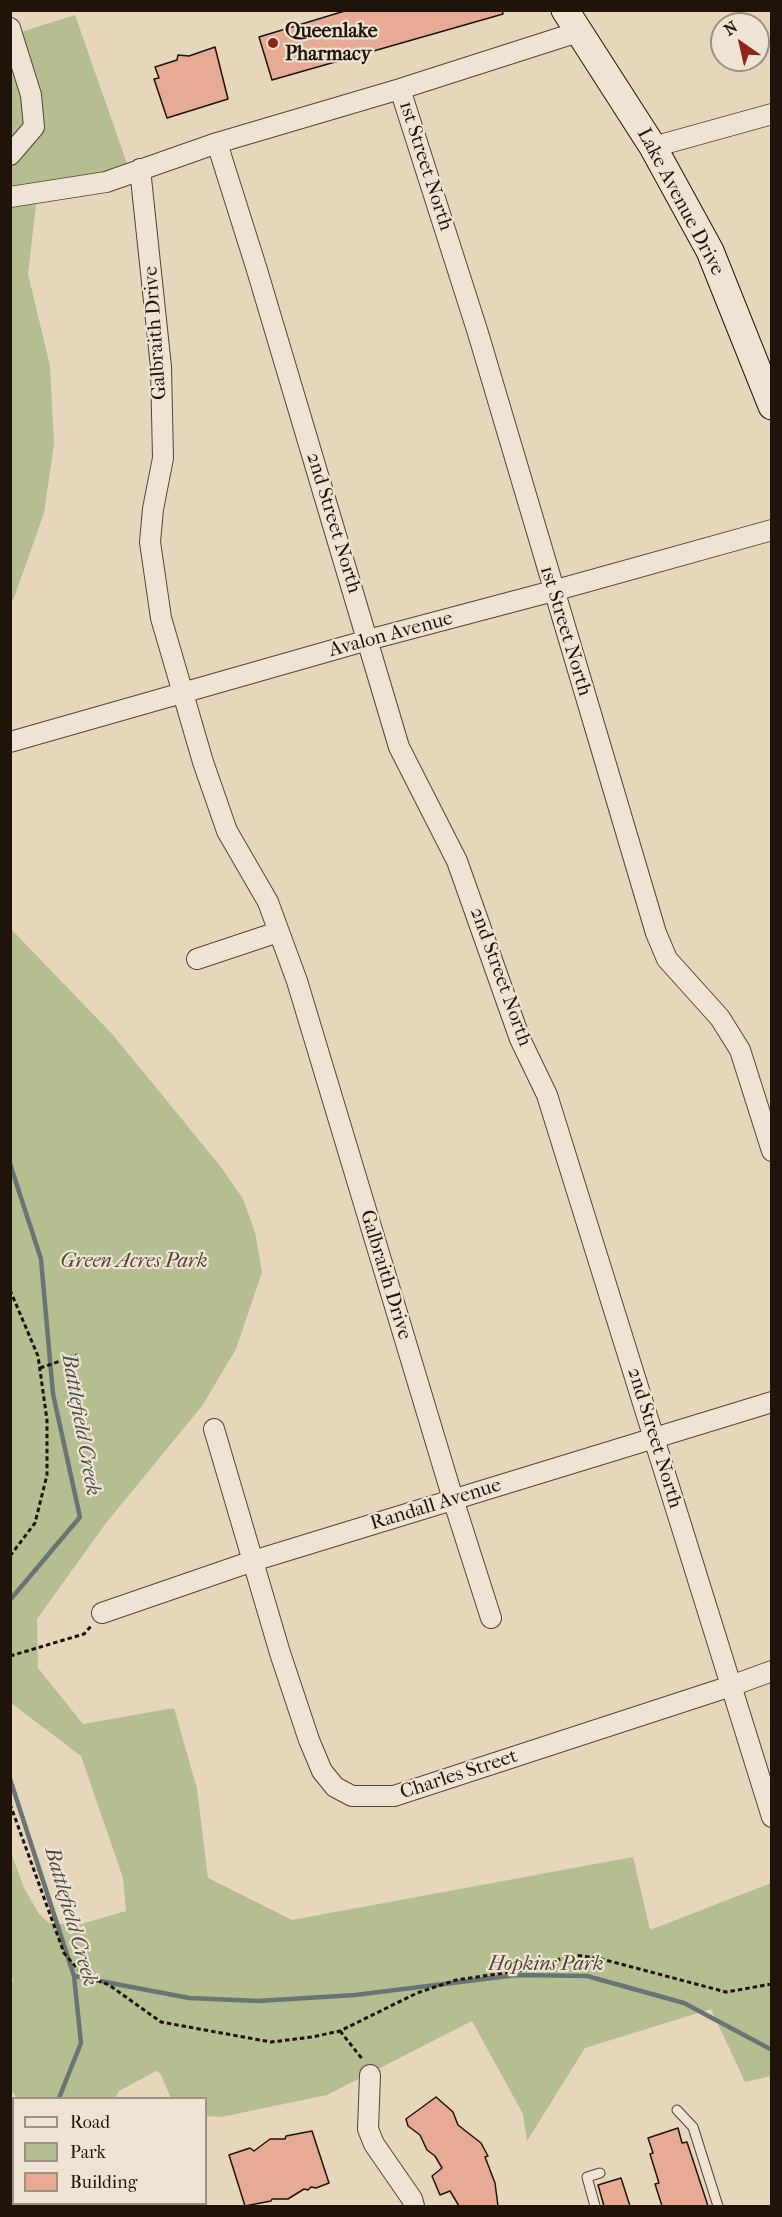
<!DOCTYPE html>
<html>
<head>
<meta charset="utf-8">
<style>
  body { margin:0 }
  #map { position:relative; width:782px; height:2217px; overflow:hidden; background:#e6d6bb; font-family:"IM FELL French Canon",serif }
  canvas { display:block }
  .frame { position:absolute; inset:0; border:12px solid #20140a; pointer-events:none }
  .legend { position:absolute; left:12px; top:2097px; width:195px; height:108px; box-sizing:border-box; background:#efe4d3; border:2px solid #9c9183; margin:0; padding:8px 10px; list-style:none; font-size:18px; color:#20140a }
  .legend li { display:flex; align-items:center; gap:12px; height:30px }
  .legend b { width:30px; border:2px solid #9c9183 }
  .north { position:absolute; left:710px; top:12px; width:60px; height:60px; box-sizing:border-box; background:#efe4d3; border:2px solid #9c9183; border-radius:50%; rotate:326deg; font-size:16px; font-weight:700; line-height:24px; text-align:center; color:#20140a }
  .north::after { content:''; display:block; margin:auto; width:21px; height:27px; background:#8f2418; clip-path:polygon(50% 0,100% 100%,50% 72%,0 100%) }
</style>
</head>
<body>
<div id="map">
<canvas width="782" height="2217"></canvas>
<div class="frame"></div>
<ul class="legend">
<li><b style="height:8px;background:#efe4d3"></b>Road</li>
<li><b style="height:16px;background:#b5be90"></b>Park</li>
<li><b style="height:16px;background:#e6aa95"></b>Building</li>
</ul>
<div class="north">N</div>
</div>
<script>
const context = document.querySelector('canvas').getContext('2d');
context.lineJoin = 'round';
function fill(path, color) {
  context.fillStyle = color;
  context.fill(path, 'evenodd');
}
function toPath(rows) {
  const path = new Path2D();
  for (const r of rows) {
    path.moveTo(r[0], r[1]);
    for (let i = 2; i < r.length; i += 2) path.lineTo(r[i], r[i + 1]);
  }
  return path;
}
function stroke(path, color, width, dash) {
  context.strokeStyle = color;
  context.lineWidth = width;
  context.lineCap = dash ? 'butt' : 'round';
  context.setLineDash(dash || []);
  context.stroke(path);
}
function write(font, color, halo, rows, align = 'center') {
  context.font = font + ' "IM FELL French Canon",serif';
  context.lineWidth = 4.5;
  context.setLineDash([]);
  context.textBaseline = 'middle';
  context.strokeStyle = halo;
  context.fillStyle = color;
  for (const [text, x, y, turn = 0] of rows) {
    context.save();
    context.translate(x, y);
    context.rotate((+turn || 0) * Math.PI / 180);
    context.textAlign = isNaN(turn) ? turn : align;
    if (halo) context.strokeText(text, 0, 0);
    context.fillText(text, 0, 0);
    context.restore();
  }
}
fill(toPath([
  [75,15,130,172,37,196,28,274,50,366,54,444,44,513,14,598,11,602,11,35],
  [11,929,113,1035,221,1167,243,1199,255,1232,262,1272,236,1349,202,1406,106,1523,37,1619,38,1668,83,1724,174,1708,197,1789,208,1878,292,1920,633,1857,650,1930,771,1883,771,2076,745,2082,711,2009,585,2048,527,2141,523,2114,472,2021,327,2095,221,2117,206,2116,206,2098,171,2098,160,2073,156,2071,119,2091,115,2098,17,2098,10,2089,10,1982,14,1980,10,1974,10,1850,24,1888,39,1914,49,1923,78,1925,126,1911,123,1878,81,1756,11,1703],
  [13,2116,14,2204,80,2204,80,2206,11,2206,10,2119]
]), '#b5be90');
stroke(toPath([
  [10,1164,41,1259,53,1394,80,1517,10,1600],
  [10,1779,74,1976,81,2043,59,2098],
  [74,1976,189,1998,258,2001,355,1995,517,1975,587,1976,684,2003,772,2050],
  [10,2185,14,2180]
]), '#697574', 4.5);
const building = toPath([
  [348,10,502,10,503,14,272,80,259,37,348,10],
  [215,47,228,99,167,118,154,79,159,78,155,67,177,60,178,55,189,56,215,47],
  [436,2097,453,2112,458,2125,481,2143,488,2156,485,2157,495,2183,498,2206,459,2206,450,2191,440,2195,432,2176,442,2168,435,2156,427,2150,420,2135,408,2126,406,2119,436,2097],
  [678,2128,682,2143,687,2142,708,2206,662,2206,655,2184,659,2183,650,2154,653,2153,648,2138,678,2128],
  [312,2131,329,2183,316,2188,311,2187,308,2190,304,2189,288,2199,272,2199,271,2201,245,2206,229,2155,250,2148,254,2151,270,2139,285,2139,286,2136,312,2131],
  [621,2178,630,2206,604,2206,598,2185,621,2178]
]);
fill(building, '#e6aa95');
stroke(building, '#20140a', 1.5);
const lane = toPath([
  [677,2110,693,2127,718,2206],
  [595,2206,587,2177,600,2173]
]);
const street = toPath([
  [10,28,31,95,34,127,10,155],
  [400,89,478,333,656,933,667,959,720,1018,740,1050,772,1151],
  [217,143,257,270,399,747,457,861,520,1039,547,1095,772,1817],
  [653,147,772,114],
  [140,169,161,367,163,458,153,509,150,542,161,618,203,762,227,831,268,902,297,981,453,1499,491,1618],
  [10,197,106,182,217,143,400,89,578,32],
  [10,742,368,640,553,591,772,530],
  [197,959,278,932],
  [214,1429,280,1653,309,1740,322,1771,335,1787,352,1796,394,1796,731,1686,772,1671],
  [102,1613,253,1561,772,1402],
  [370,2075,368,2129,374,2144,412,2199,414,2206]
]);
const secondary = toPath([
  [565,10,653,147,710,251,772,406]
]);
stroke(lane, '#524436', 11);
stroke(street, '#524436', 22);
stroke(secondary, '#20140a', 29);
stroke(toPath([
  [10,1290,38,1356,47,1420,47,1475,35,1523,10,1556],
  [40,1368,78,1355],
  [10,1656,84,1634,92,1625],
  [10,1804,64,1953,82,1974,109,1985,161,2022,271,2042,312,2037,340,2031,417,1993,456,1980,525,1970,573,1955,598,1958,726,1992,772,1984],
  [340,2031,363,2060]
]), '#20140a', 3, [4.5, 3]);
stroke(lane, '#efe4d3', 9);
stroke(street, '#efe4d3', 20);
stroke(secondary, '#efe4d3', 27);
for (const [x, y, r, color] of [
  [273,43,6,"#8f2418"]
]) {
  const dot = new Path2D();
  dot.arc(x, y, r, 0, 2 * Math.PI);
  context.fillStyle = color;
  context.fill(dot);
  stroke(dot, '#efe4d3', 2);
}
write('bold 20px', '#20140a', '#efe4d3', [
  ["Queenlake",285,32],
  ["Pharmacy",285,55]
], 'left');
write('20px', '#20140a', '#efe4d3', [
  ["1st Street North",425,166,72],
  ["Lake Avenue Drive",680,202,62],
  ["Galbraith Drive",156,333,-94],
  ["2nd Street North",333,523,73],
  ["1st Street North",565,631,73],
  ["Avalon Avenue",391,635,-15],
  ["2nd Street North",500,977,70],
  ["Galbraith Drive",385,1275,73],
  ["2nd Street North",654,1438,73],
  ["Randall Avenue",436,1505,-17],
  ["Charles Street",459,1775,-18]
]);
write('italic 20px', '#4d4732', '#efe4d3', [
  ["Green Acres Park",134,1262],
  ["Hopkins Park",546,1965]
]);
write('italic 21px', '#4b4d48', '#efe4d3', [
  ["Battlefield Creek",80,1425,80],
  ["Battlefield Creek",70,1917,74]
]);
</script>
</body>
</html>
